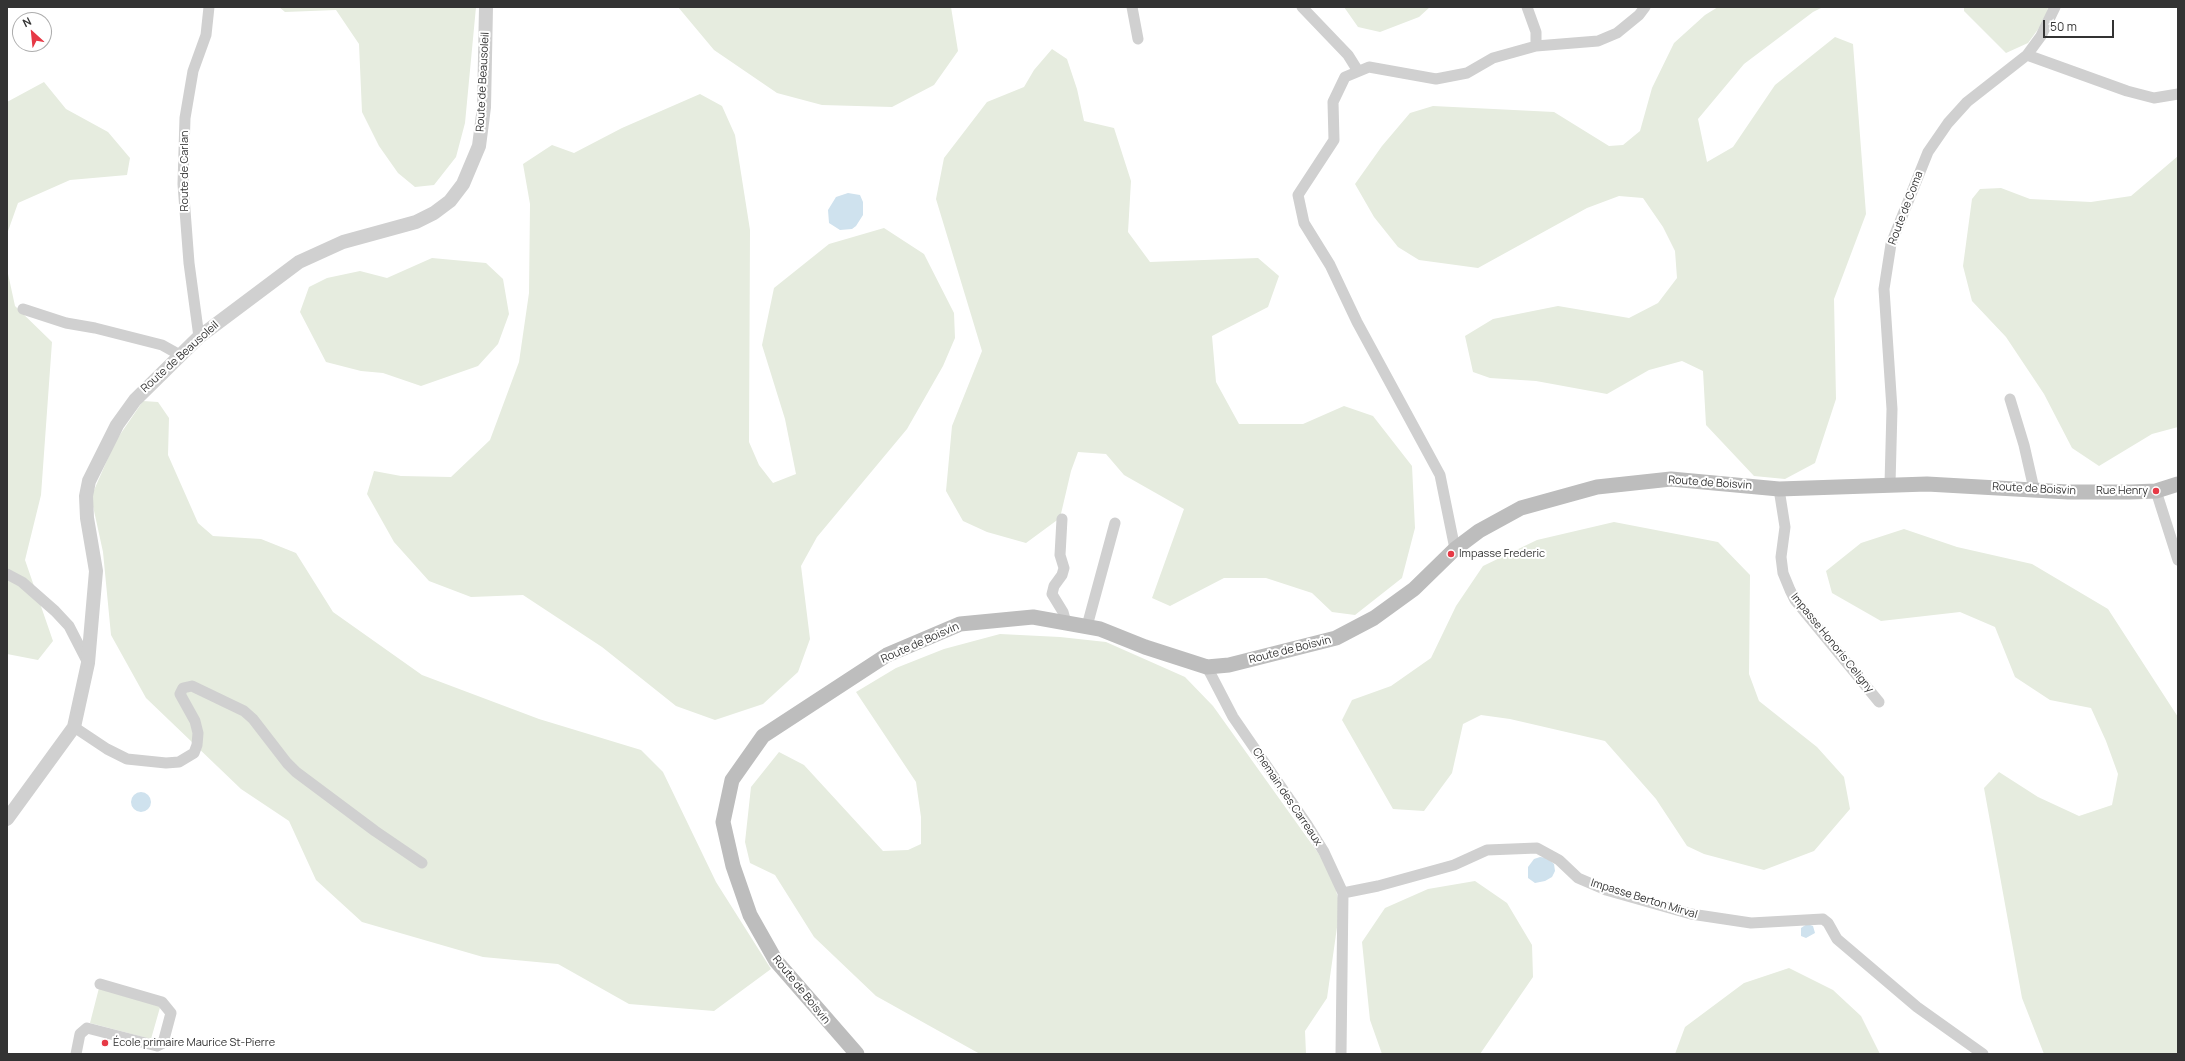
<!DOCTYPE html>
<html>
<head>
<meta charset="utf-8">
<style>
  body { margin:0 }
  #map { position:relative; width:2185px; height:1061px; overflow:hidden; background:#fff; font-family:Manrope,sans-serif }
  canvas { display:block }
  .frame { position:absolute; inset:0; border:8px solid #333; pointer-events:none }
  .north { position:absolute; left:12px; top:12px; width:40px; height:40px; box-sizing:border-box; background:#fff; border:1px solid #adadad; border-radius:50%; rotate:333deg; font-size:11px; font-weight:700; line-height:16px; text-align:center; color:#333 }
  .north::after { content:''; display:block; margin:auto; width:14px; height:18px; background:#e63946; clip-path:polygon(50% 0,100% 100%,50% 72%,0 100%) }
  .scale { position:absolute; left:2043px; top:20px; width:71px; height:18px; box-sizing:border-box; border:2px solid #333; border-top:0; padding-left:5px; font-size:12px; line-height:14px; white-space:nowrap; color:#333; -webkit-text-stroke:3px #fff; paint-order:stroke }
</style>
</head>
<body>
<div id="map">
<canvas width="2185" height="1061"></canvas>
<div class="frame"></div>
<div class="north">N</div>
<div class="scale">50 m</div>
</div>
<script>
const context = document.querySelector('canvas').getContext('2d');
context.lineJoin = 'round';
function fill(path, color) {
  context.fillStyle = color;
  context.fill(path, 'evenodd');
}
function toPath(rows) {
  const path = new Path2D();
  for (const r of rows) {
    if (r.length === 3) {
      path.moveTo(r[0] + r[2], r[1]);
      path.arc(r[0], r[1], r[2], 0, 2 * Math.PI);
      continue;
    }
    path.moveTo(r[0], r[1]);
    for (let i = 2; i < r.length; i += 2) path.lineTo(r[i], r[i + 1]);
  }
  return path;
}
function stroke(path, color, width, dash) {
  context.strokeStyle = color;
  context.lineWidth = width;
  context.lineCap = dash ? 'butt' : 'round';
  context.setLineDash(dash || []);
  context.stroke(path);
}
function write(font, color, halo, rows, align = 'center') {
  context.font = font + ' Manrope,sans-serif';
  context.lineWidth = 4;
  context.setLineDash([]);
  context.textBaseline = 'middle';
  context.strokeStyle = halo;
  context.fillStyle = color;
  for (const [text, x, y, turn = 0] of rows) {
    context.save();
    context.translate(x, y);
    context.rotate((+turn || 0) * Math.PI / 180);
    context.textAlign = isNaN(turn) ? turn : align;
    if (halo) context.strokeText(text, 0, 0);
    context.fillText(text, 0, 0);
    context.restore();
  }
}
fill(toPath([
  [279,7,476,7,465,123,456,157,434,185,415,187,398,173,379,146,362,112,359,44,336,10,285,12],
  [678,7,951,7,958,51,934,85,892,107,822,105,777,93,714,50],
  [1344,7,1430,7,1419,17,1380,32,1358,27],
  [1718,7,1823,7,1813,12,1744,64,1698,119,1707,162,1733,147,1775,85,1835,37,1853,44,1866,214,1834,299,1836,399,1815,463,1785,479,1754,476,1706,425,1703,371,1682,361,1649,370,1607,394,1536,381,1490,378,1473,372,1465,336,1493,319,1558,306,1629,318,1658,303,1677,278,1675,251,1663,227,1643,198,1619,196,1587,208,1478,268,1419,260,1398,247,1374,217,1355,184,1382,146,1410,113,1433,106,1554,112,1609,146,1623,145,1640,131,1652,88,1674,43,1705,15],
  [1964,7,2048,7,2047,17,2028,43,2006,53,1964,11],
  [1052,49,1067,59,1077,89,1084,121,1114,128,1131,181,1128,232,1150,262,1258,258,1279,276,1268,307,1212,336,1216,382,1239,424,1303,424,1344,406,1373,416,1412,466,1415,528,1402,578,1355,615,1332,612,1312,593,1266,578,1224,578,1170,606,1152,598,1184,509,1124,475,1106,454,1078,452,1071,471,1060,518,1026,543,987,532,963,521,946,491,952,426,982,351,936,199,944,158,987,102,1024,87,1034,70],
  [44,82,66,109,108,132,130,158,127,175,70,180,18,203,7,234,7,102],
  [700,94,722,106,735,135,750,230,749,442,759,465,773,483,796,474,785,419,762,345,774,288,829,244,884,228,924,254,954,313,955,338,943,366,907,429,817,537,801,566,810,639,798,672,763,704,715,720,676,706,602,647,523,595,471,597,429,581,394,542,367,494,374,471,401,476,451,477,490,440,519,362,529,293,530,204,523,164,552,145,574,153,622,128],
  [2178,156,2178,427,2152,434,2099,466,2072,448,2044,394,2006,337,1972,301,1963,266,1972,199,1980,189,2001,188,2030,199,2091,202,2131,196],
  [432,258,486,263,503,279,509,314,498,344,478,366,421,386,383,373,361,371,326,362,300,312,309,287,327,278,360,271,387,278],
  [7,269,15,306,52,342,41,495,25,560,53,641,38,660,7,654],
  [143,401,158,402,169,418,168,455,198,523,213,536,261,539,296,553,333,612,422,675,539,719,641,750,663,772,716,882,771,969,714,1011,629,1004,558,964,483,957,362,922,316,880,289,821,241,789,146,698,111,635,103,552,91,497,115,442],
  [1614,522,1718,542,1750,575,1749,674,1759,701,1817,747,1844,777,1850,809,1814,851,1764,870,1704,854,1687,846,1656,799,1605,741,1510,719,1481,715,1463,724,1452,773,1424,811,1393,809,1342,720,1352,700,1391,686,1431,658,1456,606,1483,566,1537,540],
  [1904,529,1957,547,2032,564,2108,609,2178,717,2178,1054,2044,1054,2022,998,1984,788,1999,772,2038,797,2079,816,2112,805,2118,774,2106,741,2091,708,2050,700,2015,677,1995,627,1960,612,1881,621,1832,593,1826,571,1861,543],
  [1000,634,1060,637,1106,642,1185,677,1213,706,1331,871,1340,906,1327,998,1305,1031,1306,1054,980,1054,876,996,814,937,775,875,750,863,745,842,751,787,779,752,804,765,883,851,908,850,921,844,921,817,916,782,856,692,896,668,944,649],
  [1475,881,1507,903,1532,945,1533,977,1480,1054,1382,1054,1370,1020,1362,942,1385,908,1428,889],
  [1789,968,1833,990,1861,1016,1880,1054,1675,1054,1685,1027,1744,983],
  [99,988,161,1004,151,1039,90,1023]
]), '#e6ecdf');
fill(toPath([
  [848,193,860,195,863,202,863,215,856,226,852,229,840,230,829,223,828,210,836,197],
  [141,802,10],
  [1540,857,1547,858,1554,864,1555,871,1552,877,1545,881,1535,883,1528,878,1528,867,1534,859],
  [1807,924,1813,926,1815,933,1806,938,1801,936,1801,928]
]), '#cfe2ee');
stroke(toPath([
  [1132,7,1138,39],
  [1302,7,1348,55,1358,71],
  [1527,7,1536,32,1536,46],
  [2027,55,2127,91,2154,98,2178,94],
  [23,309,66,323,95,328,162,345,180,355],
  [199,337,189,263,183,184,185,118,193,71,206,35,209,7],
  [2010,399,2024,445,2034,489],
  [1890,484,1892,409,1884,289,1891,244,1928,152,1948,123,1967,102,2027,55,2041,36,2055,7],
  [1779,489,1785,527,1781,557,1783,573,1790,590,1795,600,1879,702],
  [2156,491,2178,560],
  [1062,519,1060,555,1064,568,1062,575,1054,586,1052,594,1063,612,1066,623],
  [1455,549,1440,475,1357,322,1330,265,1304,223,1298,195,1334,140,1333,102,1345,77,1369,67,1436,79,1467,73,1493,58,1536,46,1598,41,1617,33,1639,15,1645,7],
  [7,574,22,582,55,611,69,626,88,663],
  [1087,626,1115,523],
  [1207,667,1233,717,1306,823,1324,852,1343,893,1341,1054],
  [74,727,107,749,127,759,166,763,179,762,194,753,197,745,198,733,195,721,180,694,183,688,192,686,244,711,253,719,287,763,296,772,375,831,422,863],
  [1343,893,1378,886,1454,865,1487,850,1537,848,1559,860,1578,878,1606,890,1691,914,1751,923,1823,919,1828,923,1837,939,1917,1007,1983,1054],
  [76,1054,80,1034,87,1028,157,1046,163,1043,171,1013,162,1002,100,984]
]), '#d0d0d0', 11);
stroke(toPath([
  [7,819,74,727,88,663,96,571,87,518,86,496,89,481,117,425,135,400,199,337,299,262,343,242,416,222,434,213,450,201,463,184,479,146,484,107,486,7]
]), '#d0d0d0', 14);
stroke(toPath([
  [857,1054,776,961,750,915,733,866,723,822,732,780,763,736,887,655,960,624,1033,617,1100,629,1145,647,1207,667,1229,665,1336,638,1374,618,1414,589,1455,549,1479,531,1521,508,1597,487,1671,479,1779,489,1927,484,2068,492,2130,492,2156,491,2178,484]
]), '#bdbdbd', 15);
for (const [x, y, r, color] of [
  [2156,491,4,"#e63946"],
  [1451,554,4,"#e63946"],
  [105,1043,4,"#e63946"]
]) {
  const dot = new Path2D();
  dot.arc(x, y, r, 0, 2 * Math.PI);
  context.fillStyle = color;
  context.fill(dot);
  stroke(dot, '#fff', 1.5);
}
write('11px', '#333', '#fff', [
  ["Route de Beausoleil",483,82,-87],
  ["Route de Carlan",185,171,-90],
  ["Route de Coma",1906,208,-69],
  ["Route de Beausoleil",180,357,-42],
  ["Route de Boisvin",1710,483,4],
  ["Route de Boisvin",2034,489,3],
  ["Route de Boisvin",920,643,-24],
  ["Impasse Honoris Celigny",1832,643,51],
  ["Route de Boisvin",1290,650,-14],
  ["Chemain des Carreaux",1287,797,56],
  ["Impasse Berton Mirval",1644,899,17],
  ["Route de Boisvin",801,990,51]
]);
write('11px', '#333', '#fff', [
  ["Rue Henry",2148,491,"right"],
  ["Impasse Frederic",1459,554],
  ["École primaire Maurice St-Pierre",113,1043]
], 'left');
</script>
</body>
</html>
